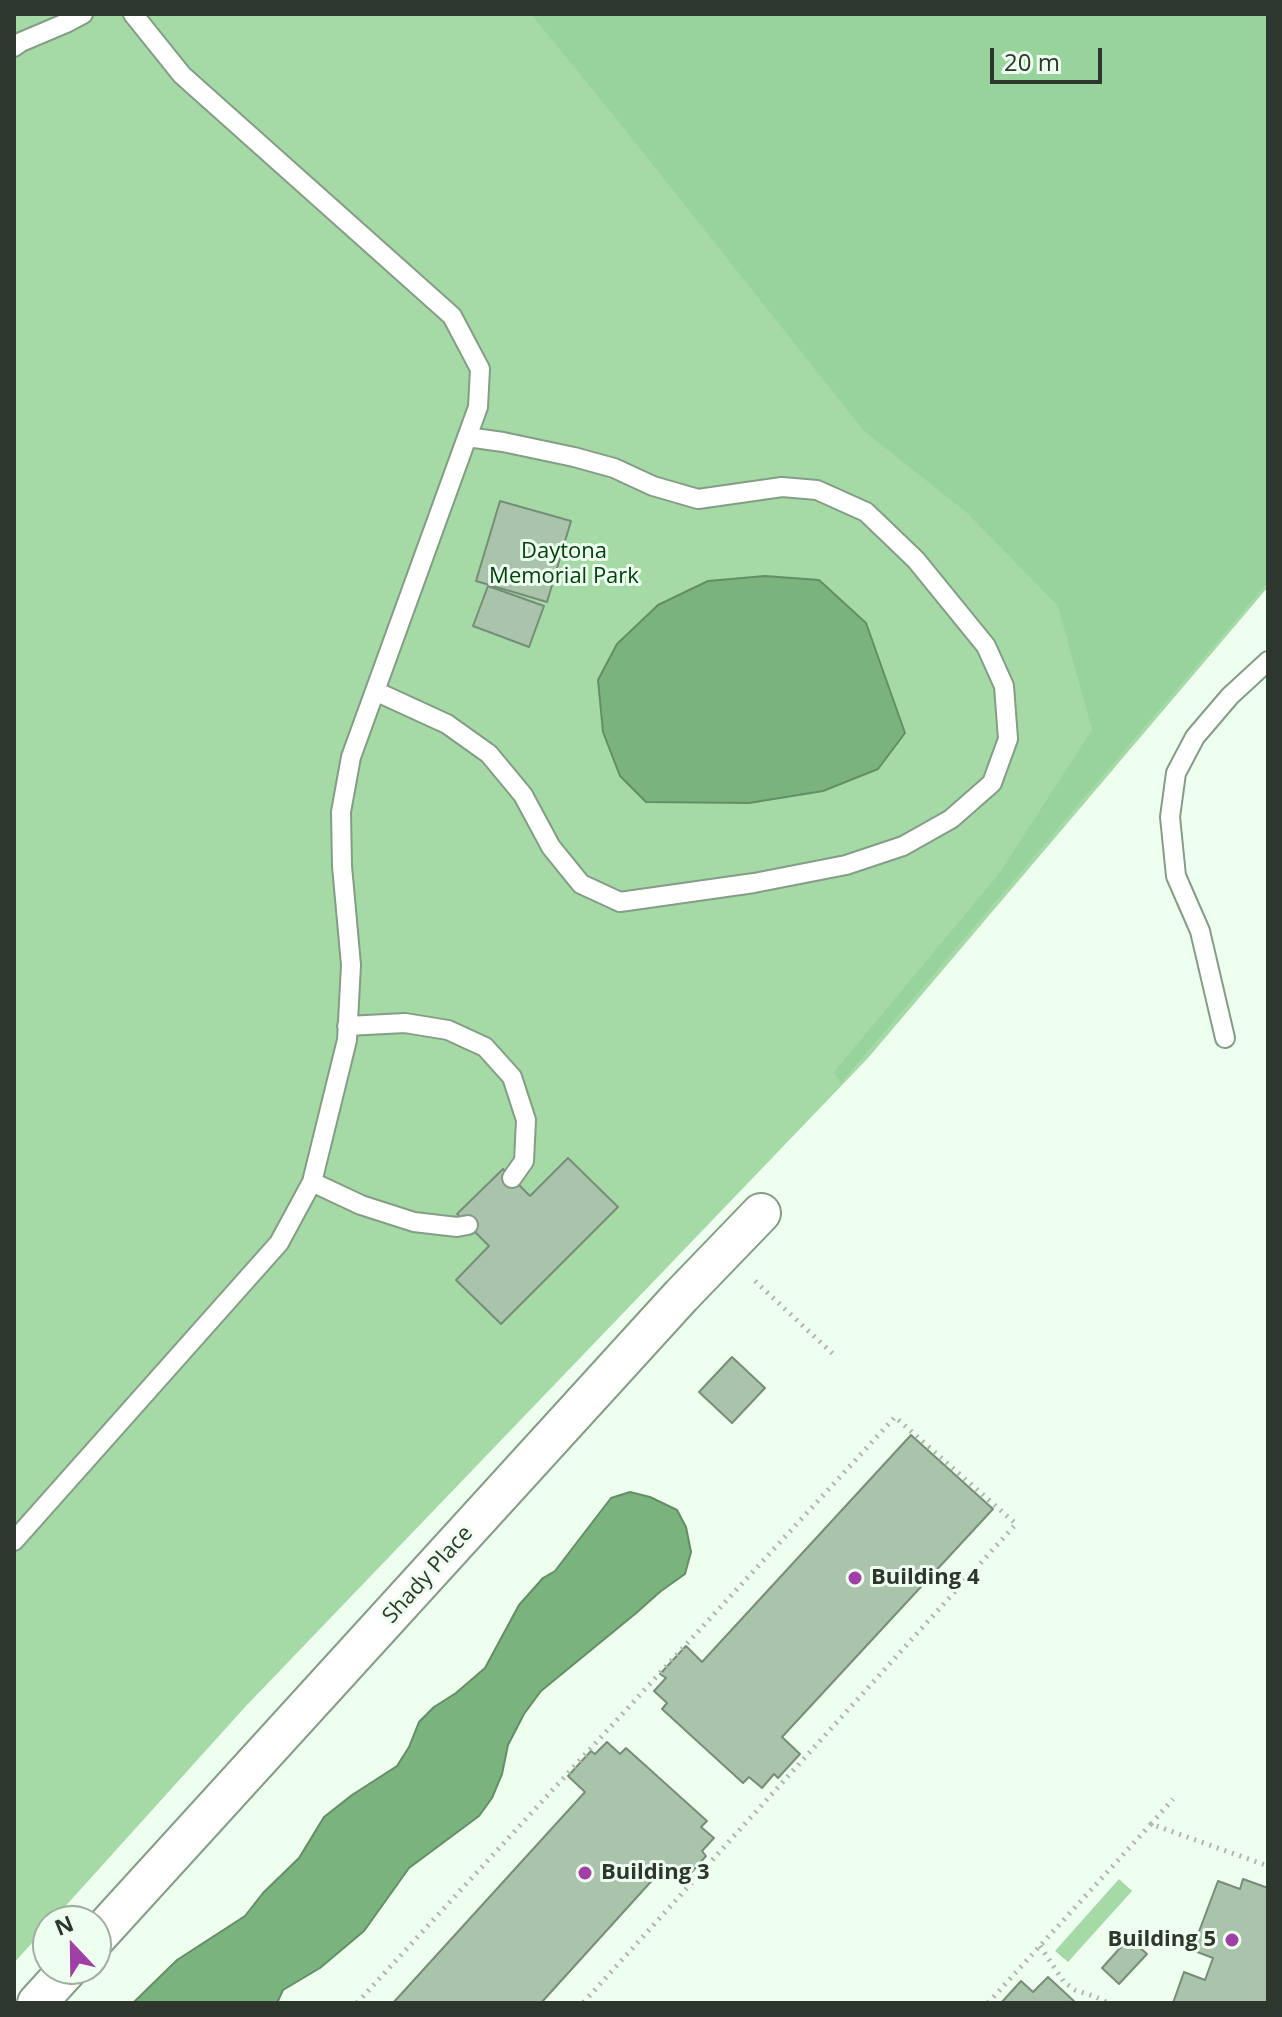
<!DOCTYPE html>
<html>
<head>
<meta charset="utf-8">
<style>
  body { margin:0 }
  #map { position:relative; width:1282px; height:2017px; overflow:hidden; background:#efffef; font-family:"Open Sans",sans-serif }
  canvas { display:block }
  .frame { position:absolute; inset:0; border:16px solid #2d372d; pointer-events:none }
  .north { position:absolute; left:32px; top:1905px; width:80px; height:80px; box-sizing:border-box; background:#efffef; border:2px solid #a1afa1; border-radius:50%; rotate:338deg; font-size:22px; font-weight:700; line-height:32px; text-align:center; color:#2d372d }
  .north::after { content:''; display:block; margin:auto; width:28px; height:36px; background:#a03fa6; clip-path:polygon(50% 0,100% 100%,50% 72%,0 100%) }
  .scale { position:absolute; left:990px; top:48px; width:112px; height:36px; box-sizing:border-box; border:4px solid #2d372d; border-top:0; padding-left:10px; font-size:24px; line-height:28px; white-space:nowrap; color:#2d372d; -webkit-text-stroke:6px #efffef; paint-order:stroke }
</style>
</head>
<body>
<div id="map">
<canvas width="1282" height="2017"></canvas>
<div class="frame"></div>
<div class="north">N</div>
<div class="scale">20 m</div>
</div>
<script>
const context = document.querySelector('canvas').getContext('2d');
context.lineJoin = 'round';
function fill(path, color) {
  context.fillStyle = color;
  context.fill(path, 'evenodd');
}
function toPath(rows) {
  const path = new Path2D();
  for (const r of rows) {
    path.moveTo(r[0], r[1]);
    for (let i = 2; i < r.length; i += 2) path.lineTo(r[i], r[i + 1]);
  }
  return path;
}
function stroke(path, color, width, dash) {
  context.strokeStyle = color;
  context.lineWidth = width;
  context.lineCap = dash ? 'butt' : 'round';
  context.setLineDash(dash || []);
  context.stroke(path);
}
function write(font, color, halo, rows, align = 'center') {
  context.font = font + ' "Open Sans",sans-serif';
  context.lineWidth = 6;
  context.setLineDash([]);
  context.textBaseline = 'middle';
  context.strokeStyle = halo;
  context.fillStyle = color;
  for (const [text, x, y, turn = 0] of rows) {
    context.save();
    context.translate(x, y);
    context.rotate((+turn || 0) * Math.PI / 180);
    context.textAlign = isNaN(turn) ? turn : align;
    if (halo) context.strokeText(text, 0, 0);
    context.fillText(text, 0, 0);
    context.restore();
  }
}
fill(toPath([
  [14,14,1268,14,1268,587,868,1058,246,1706,52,1921,48,1921,48,1925,14,1963],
  [1119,1879,1132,1891,1068,1962,1055,1951]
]), '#a5daa7');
fill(toPath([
  [531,14,1268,14,1268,582,841,1083,834,1072,998,875,1092,730,1058,606,966,512,864,431,622,126]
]), '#99d39c');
const water = toPath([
  [765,576,819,580,866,623,905,733,878,769,823,791,749,803,646,802,620,776,603,732,598,680,617,644,658,605,708,581,765,576],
  [630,1492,650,1497,677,1510,686,1527,691,1552,685,1574,661,1591,635,1614,541,1691,524,1714,508,1745,502,1774,492,1798,479,1816,409,1868,364,1931,320,1968,283,1990,277,2003,133,2003,177,1960,245,1916,263,1893,299,1858,324,1817,352,1795,397,1766,409,1747,419,1722,434,1707,456,1693,485,1668,519,1605,543,1578,555,1571,611,1498,630,1492]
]);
fill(water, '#7bb37e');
stroke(water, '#648e66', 2);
const building = toPath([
  [500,501,571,521,547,602,476,581,500,501],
  [488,586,544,606,529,647,473,626,488,586],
  [568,1158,618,1207,501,1324,456,1280,489,1246,457,1214,503,1169,530,1196,568,1158],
  [732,1357,765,1388,732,1423,699,1392,732,1357],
  [911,1435,993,1509,782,1737,800,1754,778,1778,774,1774,762,1788,749,1777,743,1783,662,1709,667,1703,654,1691,666,1678,660,1674,686,1646,702,1662,911,1435],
  [607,1742,620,1754,626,1748,707,1821,701,1827,714,1838,702,1851,706,1856,684,1881,666,1865,541,2003,393,2003,585,1792,568,1776,591,1751,595,1754,607,1742],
  [1243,1879,1268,1888,1268,2003,1173,2003,1184,1972,1205,1980,1213,1958,1192,1950,1218,1881,1240,1889,1243,1879],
  [1129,1938,1147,1954,1119,1984,1102,1968,1129,1938],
  [1048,1977,1076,2003,1001,2003,1021,1981,1033,1992,1048,1977]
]);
fill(building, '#aac3ab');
stroke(building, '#768e77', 2);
const service = toPath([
  [14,47,21,42,66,23,83,14],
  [375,691,447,724,489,754,523,795,551,847,581,884,620,902,754,883,846,865,903,846,951,819,992,783,1008,739,1004,686,986,646,916,560,866,512,817,490,782,487,698,499,653,486,614,468,574,457,503,442,467,437],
  [347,1026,405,1023,448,1030,485,1047,512,1077,526,1120,524,1161,512,1178],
  [1225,1038,1200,931,1176,876,1170,817,1176,773,1195,737,1230,696,1268,661],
  [312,1182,361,1205,414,1222,457,1227,468,1225],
  [14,1541,279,1243,312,1182,347,1040,351,965,342,866,341,812,351,757,478,407,480,369,452,316,182,75,133,14]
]);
const minor = toPath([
  [96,1938,681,1296,761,1213],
  [37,2003,68,1969]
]);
stroke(service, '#849d85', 22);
stroke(minor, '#849d85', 42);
stroke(toPath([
  [755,1281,833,1354],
  [1151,1824,1173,1799],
  [1040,1946,1064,1982,1075,1990,1096,1997,1108,2003],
  [357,2003,895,1417,1016,1524,583,2003],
  [988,2003,1151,1824,1268,1866]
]), '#acbaac', 5, [2, 6]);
stroke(service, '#fff', 18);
stroke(minor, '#fff', 38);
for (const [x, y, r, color] of [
  [855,1578,8,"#a03fa6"],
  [585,1873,8,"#a03fa6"],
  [1232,1940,8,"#a03fa6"]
]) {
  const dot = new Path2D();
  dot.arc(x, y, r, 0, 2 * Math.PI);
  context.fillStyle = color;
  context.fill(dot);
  stroke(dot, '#efffef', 3);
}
write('22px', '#00420f', '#efffef', [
  ["Daytona",564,552],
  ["Memorial Park",564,577]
]);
write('22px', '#2d372d', '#efffef', [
  ["Shady Place",428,1575,-48]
]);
write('bold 22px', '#2d372d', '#efffef', [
  ["Building 4",871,1578],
  ["Building 3",601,1873],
  ["Building 5",1216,1940,"right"]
], 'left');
</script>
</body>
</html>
